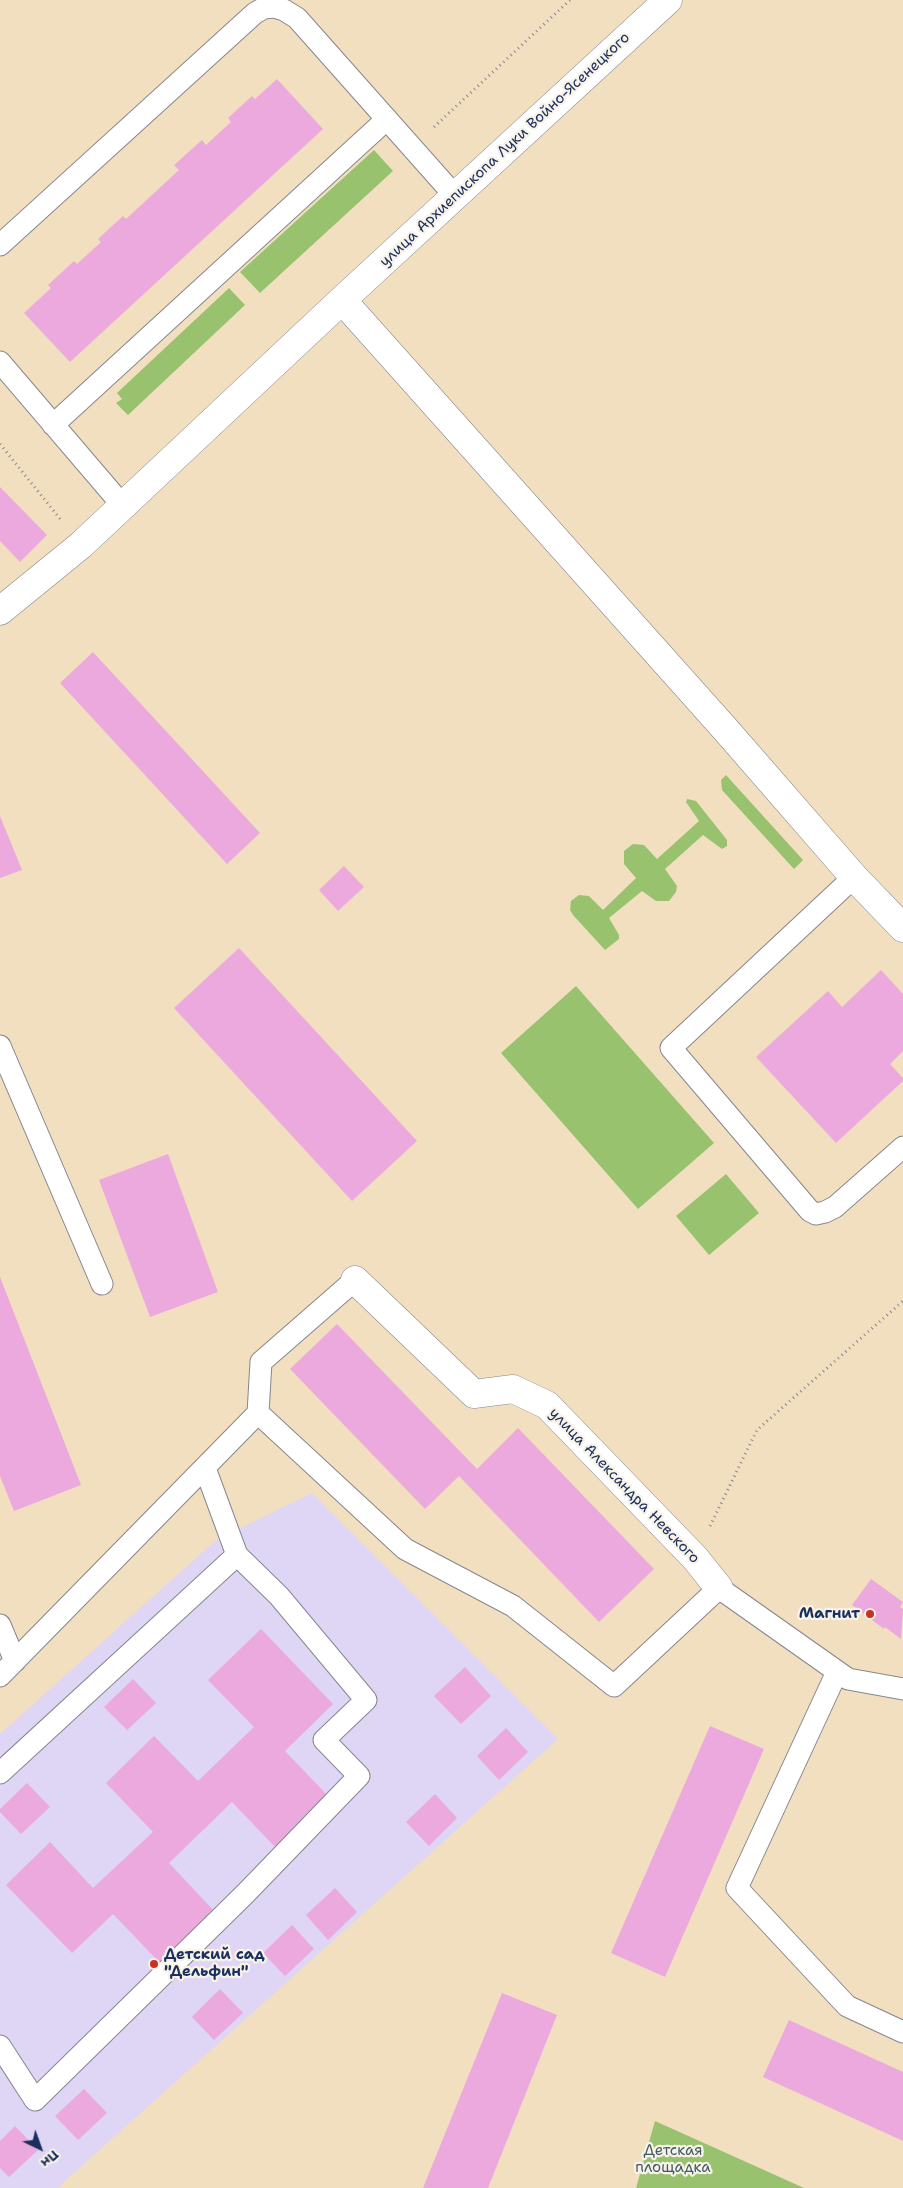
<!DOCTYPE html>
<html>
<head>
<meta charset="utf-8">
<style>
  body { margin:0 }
  #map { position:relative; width:903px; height:2188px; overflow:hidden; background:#f1dfc0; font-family:"Shantell Sans",sans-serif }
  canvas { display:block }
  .north { position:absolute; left:15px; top:2123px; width:50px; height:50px; -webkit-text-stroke:4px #f7f3e8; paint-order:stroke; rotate:138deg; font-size:14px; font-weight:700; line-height:20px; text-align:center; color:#1b2f5e }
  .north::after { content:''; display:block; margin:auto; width:18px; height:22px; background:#1b2f5e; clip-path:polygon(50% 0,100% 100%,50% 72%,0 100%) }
</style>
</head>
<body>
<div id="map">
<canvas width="903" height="2188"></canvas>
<div class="north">Пн</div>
</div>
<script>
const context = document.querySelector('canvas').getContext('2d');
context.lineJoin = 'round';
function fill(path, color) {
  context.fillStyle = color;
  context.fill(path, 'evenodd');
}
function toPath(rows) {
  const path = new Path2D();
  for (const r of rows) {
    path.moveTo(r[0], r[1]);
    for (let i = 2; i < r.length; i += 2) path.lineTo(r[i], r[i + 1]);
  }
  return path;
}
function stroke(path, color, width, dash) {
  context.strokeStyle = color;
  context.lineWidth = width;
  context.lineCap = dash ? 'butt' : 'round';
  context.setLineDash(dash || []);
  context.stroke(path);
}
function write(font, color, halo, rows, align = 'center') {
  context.font = font + ' "Shantell Sans",sans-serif';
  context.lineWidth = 4.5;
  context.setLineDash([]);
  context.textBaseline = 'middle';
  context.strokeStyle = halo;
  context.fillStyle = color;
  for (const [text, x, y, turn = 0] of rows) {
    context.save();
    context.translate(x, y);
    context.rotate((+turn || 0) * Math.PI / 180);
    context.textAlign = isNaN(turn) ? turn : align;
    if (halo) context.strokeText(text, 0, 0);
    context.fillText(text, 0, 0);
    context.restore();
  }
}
fill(toPath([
  [312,1493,558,1739,57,2188,0,2188,0,1734,216,1540]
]), '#dfd5f5');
fill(toPath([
  [374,150,393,171,260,293,240,272],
  [229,288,245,305,128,415,116,403,122,399,117,393],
  [726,775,803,860,794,869,722,790,721,780],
  [687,799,696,801,727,840,727,846,722,849,703,835,665,869,677,886,676,892,669,901,656,901,642,891,609,918,619,935,619,939,605,950,573,915,570,910,571,901,579,895,589,896,603,910,636,878,624,864,624,851,633,844,644,845,657,859,699,821,686,802],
  [576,986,714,1143,638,1209,501,1053],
  [726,1174,759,1213,709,1255,676,1216],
  [655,2121,804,2188,636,2188]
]), '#99c26f');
fill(toPath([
  [277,79,323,129,70,362,24,313,51,288,48,285,74,261,77,264,101,242,98,239,123,216,126,219,179,170,174,165,202,140,206,145,231,122,228,118,252,96,255,99],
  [0,487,47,535,20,562,0,541],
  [93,652,260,833,227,864,60,683],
  [0,816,22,870,0,878],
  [344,866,364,887,338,911,319,890],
  [239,948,417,1141,352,1201,174,1008],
  [881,970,903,994,903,1051,890,1064,903,1078,903,1081,836,1143,756,1057,828,991,842,1007],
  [168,1154,218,1292,150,1317,99,1180],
  [0,1277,81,1485,14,1511,0,1476],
  [337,1324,477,1469,518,1428,654,1569,599,1622,459,1476,425,1509,290,1369],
  [871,1579,903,1602,900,1607,903,1609,901,1639,885,1627,884,1629,852,1605],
  [261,1629,333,1704,285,1751,330,1798,277,1849,232,1802,169,1863,215,1912,161,1964,113,1914,72,1953,6,1885,50,1842,93,1888,153,1832,106,1783,154,1736,198,1781,254,1727,208,1680],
  [465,1667,491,1696,461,1724,434,1696],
  [133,1679,156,1703,127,1730,104,1707],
  [710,1726,764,1749,665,1977,611,1953],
  [506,1728,528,1752,499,1780,477,1756],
  [27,1783,50,1807,21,1834,0,1812,0,1809],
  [435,1794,457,1818,429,1846,406,1822],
  [335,1888,357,1912,328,1940,306,1915],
  [292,1925,314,1949,285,1976,263,1953],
  [220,1989,243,2013,214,2040,192,2017],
  [502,1993,557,2015,488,2188,423,2188],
  [789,2020,903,2072,903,2141,763,2077],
  [84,2089,107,2113,78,2140,55,2116],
  [15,2126,38,2150,9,2177,0,2168,0,2141]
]), '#eca9dd');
const service = toPath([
  [0,245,255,13,264,8,274,7,284,10,297,18,455,196],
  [0,362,123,506],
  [53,425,387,119],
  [854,877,671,1048,810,1211,816,1214,825,1212,835,1207,903,1147],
  [0,1046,102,1284],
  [258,1413,405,1549,513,1606,614,1686,719,1588,848,1679,903,1689],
  [0,1625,15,1661],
  [837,1672,737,1888,847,2006,903,2032],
  [0,1676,258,1413,261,1362,355,1280],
  [0,1773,237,1555],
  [0,2046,35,2100,245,1894,359,1776,324,1740,366,1700,279,1596,237,1555,205,1468]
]);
const minor = toPath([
  [342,300,726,730,854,877,903,928],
  [0,611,81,545,342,300,668,0],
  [355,1280,474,1394,513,1389,547,1405,695,1558,719,1588]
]);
stroke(service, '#86878f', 23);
stroke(minor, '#86878f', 29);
stroke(toPath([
  [434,127,570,0],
  [0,444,61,520],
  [710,1526,757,1430,903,1301]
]), '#86878f', 3, [1, 4]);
stroke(service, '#fff', 21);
stroke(minor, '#fff', 28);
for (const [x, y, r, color] of [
  [870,1614,5,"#c8321e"],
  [154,1964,5,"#c8321e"]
]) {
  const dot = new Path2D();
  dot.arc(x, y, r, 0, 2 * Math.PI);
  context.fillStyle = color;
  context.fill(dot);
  stroke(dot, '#f7f3e8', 2);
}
write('15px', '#1b2f5e', '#f7f3e8', [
  ["улица Архиепископа Луки Войно-Ясенецкого",505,150,-43],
  ["улица Александра Невского",624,1486,46]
]);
write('bold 15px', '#1b2f5e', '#f7f3e8', [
  ["Магнит",860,1614],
  ["Детский сад",164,1955,"left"],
  ["\"Дельфин\"",164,1972,"left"]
], 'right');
write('15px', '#415b63', '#f7f3e8', [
  ["Детская",673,2151],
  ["площадка",673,2168]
]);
</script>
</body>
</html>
